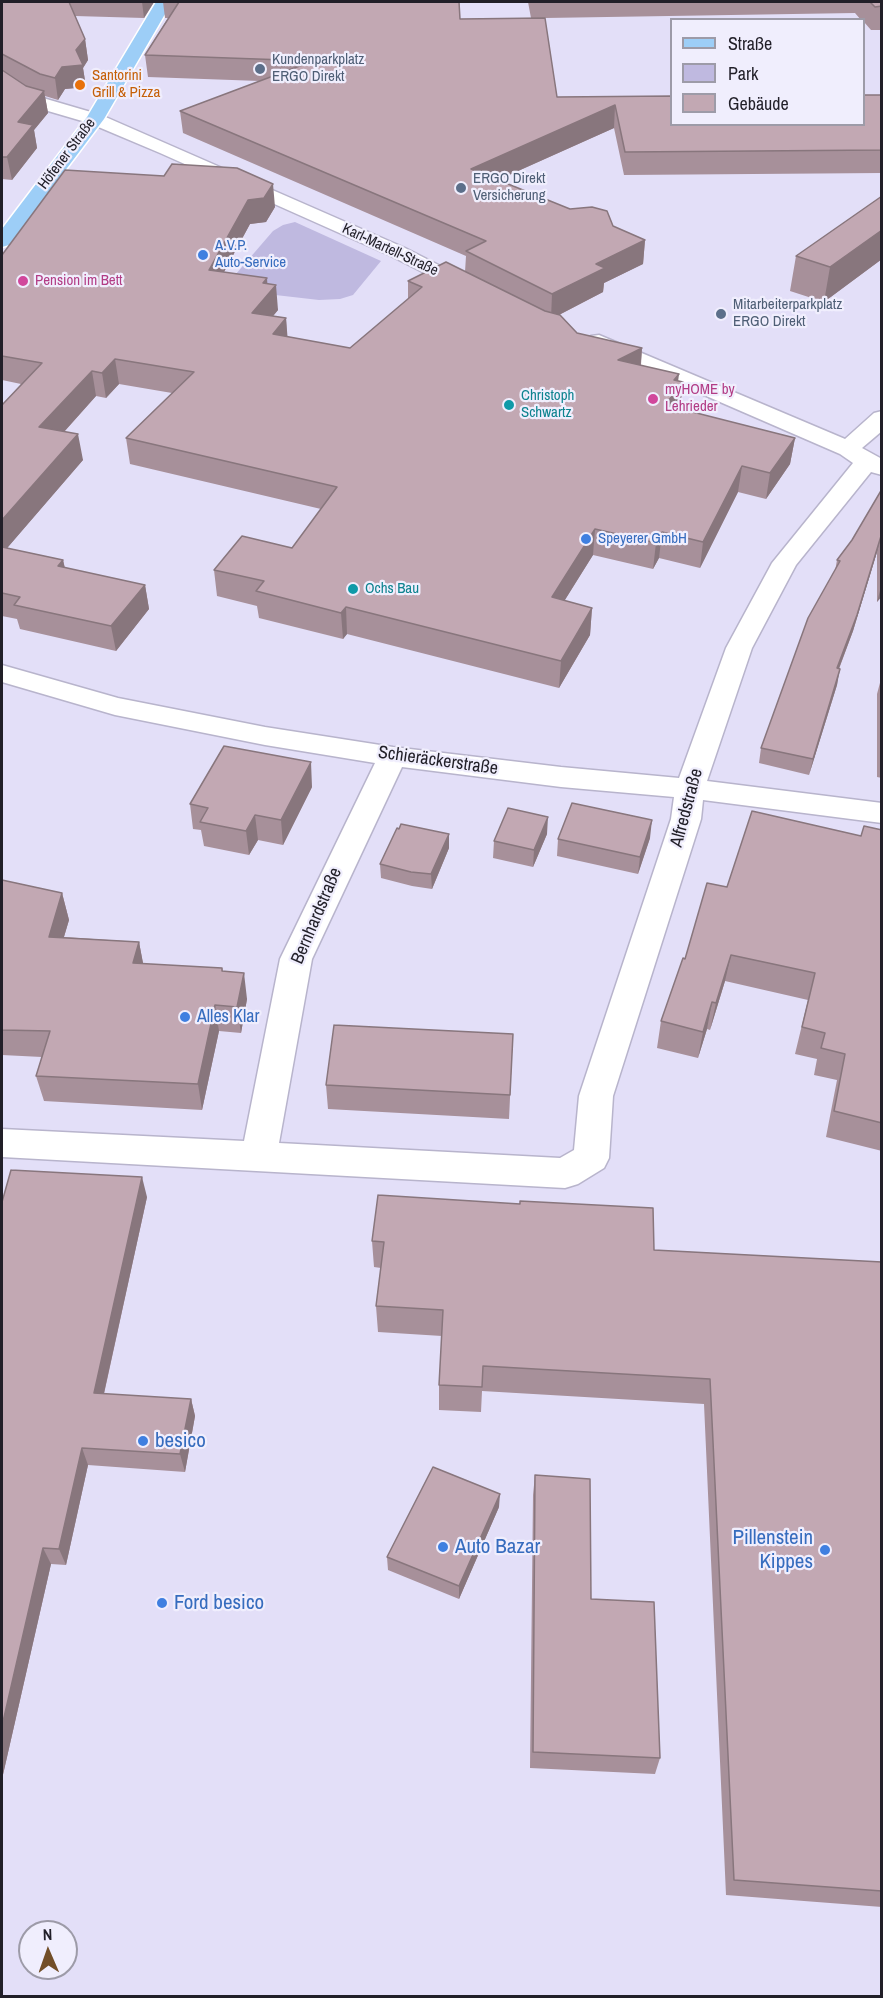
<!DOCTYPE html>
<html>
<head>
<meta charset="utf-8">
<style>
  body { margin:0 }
  #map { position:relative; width:883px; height:1998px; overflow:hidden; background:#e3dff8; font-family:"Archivo Narrow",sans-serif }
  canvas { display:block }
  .frame { position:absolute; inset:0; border:3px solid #211f28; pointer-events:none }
  .legend { position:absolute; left:670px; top:18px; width:195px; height:108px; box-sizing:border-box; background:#f0eefd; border:2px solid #9d9ba8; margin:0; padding:8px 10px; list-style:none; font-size:18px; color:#211f28 }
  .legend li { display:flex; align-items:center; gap:12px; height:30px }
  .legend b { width:30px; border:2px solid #9d9ba8 }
  .north { position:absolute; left:18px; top:1920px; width:60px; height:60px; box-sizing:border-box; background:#f0eefd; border:2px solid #9d9ba8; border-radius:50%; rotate:358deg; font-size:16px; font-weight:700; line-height:24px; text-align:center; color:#211f28 }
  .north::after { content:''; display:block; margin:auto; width:21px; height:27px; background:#724e28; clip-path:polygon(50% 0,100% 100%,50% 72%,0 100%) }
</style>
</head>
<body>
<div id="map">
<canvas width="883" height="1998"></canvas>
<div class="frame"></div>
<ul class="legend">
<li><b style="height:8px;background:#9dcef7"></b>Straße</li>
<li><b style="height:16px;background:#bfb9e0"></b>Park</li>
<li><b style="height:16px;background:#c2a8b3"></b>Gebäude</li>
</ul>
<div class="north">N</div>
</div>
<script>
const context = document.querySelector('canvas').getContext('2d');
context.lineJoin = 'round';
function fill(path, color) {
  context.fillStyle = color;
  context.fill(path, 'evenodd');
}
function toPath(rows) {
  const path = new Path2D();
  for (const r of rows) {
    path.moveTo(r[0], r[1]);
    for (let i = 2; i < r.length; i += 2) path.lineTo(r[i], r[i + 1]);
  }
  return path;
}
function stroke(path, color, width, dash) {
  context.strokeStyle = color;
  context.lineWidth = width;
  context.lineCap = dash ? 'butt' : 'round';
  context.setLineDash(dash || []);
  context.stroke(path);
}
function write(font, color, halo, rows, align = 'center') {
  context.font = font + ' "Archivo Narrow",sans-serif';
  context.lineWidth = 4.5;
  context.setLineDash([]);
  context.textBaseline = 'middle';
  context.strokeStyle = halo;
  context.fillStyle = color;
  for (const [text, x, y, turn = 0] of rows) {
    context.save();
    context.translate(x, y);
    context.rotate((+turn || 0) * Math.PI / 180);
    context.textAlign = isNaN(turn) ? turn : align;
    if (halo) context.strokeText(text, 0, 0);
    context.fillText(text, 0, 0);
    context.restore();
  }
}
fill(toPath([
  [295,222,381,261,353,295,340,299,319,300,223,289,273,231,283,225]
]), '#bfb9e0');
const minor = toPath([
  [2,75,43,98,101,115,405,248,478,285,481,289,478,293,471,295,464,293,391,256,160,153,89,123,31,106,2,87,2,75],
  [599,335,845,439,874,413,882,411,882,431,862,448,882,459,882,475,871,472,796,565,752,648,707,781,882,803,882,823,703,800,701,819,613,1096,609,1158,604,1168,578,1184,565,1188,2,1157,2,1129,244,1141,280,959,375,763,265,745,115,715,2,682,2,665,118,698,265,727,393,747,561,767,679,778,726,648,772,563,853,463,840,454,591,346,588,341,591,336,599,335],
  [402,767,561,787,674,797,671,819,579,1096,574,1150,560,1158,279,1143,312,959,402,767]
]);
const major = toPath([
  [156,2,172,2,104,119,9,245,2,247,2,229,87,117,156,2]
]);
stroke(minor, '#b8b4cc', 3);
stroke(major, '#fff', 3);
fill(minor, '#fff');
fill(major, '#9dcef7');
fill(toPath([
  [2,2,154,2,144,18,75,16,85,39,88,60,83,68,86,87,65,89,58,100,45,96,48,113,34,130,37,148,12,180,2,179],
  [163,2,459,2,460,19,531,18,528,2,882,2,882,30,871,30,864,22,864,20,861,20,855,13,545,18,557,97,882,95,882,173,624,175,614,128,498,180,645,240,643,264,604,283,603,292,559,315,577,333,642,348,641,365,678,381,683,382,680,408,679,409,795,438,790,464,766,499,738,492,700,568,659,558,653,569,593,555,564,601,592,608,590,635,559,688,347,634,343,639,259,618,257,606,217,596,214,570,292,548,321,509,130,464,126,438,172,393,119,384,106,398,96,396,64,432,83,460,7,548,63,560,65,568,145,585,149,609,116,651,20,629,17,619,2,616,2,405,21,384,2,380,2,255,275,207,266,222,250,224,224,272,267,284,278,310,273,316,286,318,287,337,350,348,408,299,408,281,465,272,466,256,183,133,180,111,260,81,148,77,145,55,168,18,165,18],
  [882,196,882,259,824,302,790,291,796,256],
  [882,489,882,596,877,602,877,552,853,631,839,669,837,685,809,775,759,763,761,748,835,571,837,560,852,540],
  [881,679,882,679,882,778,877,777,877,694],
  [312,787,283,845,258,840,249,855,204,846,201,830,193,829,190,804],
  [399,829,449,848,432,889,412,886,381,878,380,864],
  [882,830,882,1151,826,1137,837,1080,814,1075,817,1059,795,1054,808,1000,725,981,710,1030,707,1029,698,1058,657,1048,661,1021,685,959,727,887,861,836],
  [547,834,533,867,493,858,494,841],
  [650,838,638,874,557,856,558,839],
  [2,880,62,893,69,920,64,937,139,942,143,964,222,968,223,971,247,999,241,1033,219,1031,202,1110,44,1101,36,1076,42,1057,2,1055],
  [513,1034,509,1119,328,1109,326,1085],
  [147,1197,104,1394,191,1399,195,1416,185,1472,88,1465,66,1565,51,1564,2,1779,2,1202],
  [372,1241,654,1250,882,1262,882,1907,726,1895,704,1404,482,1391,481,1412,439,1410,439,1385,442,1336,378,1332,376,1306,381,1268,374,1267],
  [535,1475,660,1758,655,1774,530,1768,533,1495],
  [499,1507,459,1599,388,1570,387,1557]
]), '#a7909a');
fill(toPath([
  [142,2,154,2,144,18],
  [85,39,88,60,83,68,86,87,65,89,58,100,55,78,62,67],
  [44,91,48,113,34,130,37,148,12,180,7,157,18,122],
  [615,105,614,128,471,192,471,169],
  [273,184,275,207,266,222,250,224,212,294,209,270,248,200],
  [882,230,882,259,824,302,830,267],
  [645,240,643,264,604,283,603,292,551,319,552,294,596,264],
  [267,278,268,294,276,285,278,310,255,338,252,313,263,283],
  [286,318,288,343,273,334],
  [642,348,640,373,618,360],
  [115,359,119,384,106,398,102,373],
  [92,371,96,396,45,453,39,427],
  [679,374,677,390,683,382,680,408,662,431,665,405,674,380],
  [78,434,83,460,2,554,2,520],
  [795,438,790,464,766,499,770,473],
  [742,466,738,492,700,568,703,542],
  [595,529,593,555,550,624,552,597],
  [662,532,659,558,653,569,656,543],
  [881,536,877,552,853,631,833,684,837,668],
  [63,560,68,584,58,566],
  [145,585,149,609,116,651,111,626],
  [882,586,882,596,877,602,881,587],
  [346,607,347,634,343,639,341,613],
  [592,608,590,635,559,688,561,661],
  [840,669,837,685,809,775,813,759],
  [311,762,312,787,283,845,281,820],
  [255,815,258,840,249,855,246,831],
  [548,817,547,834,533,867,534,850],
  [652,820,650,838,638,874,640,857],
  [449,834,449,848,432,889,431,874],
  [62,893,69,920,56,963,49,937],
  [139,942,144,968,133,963],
  [731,955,725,981,710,1030,716,1003],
  [244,973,247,999,241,1033,237,1007],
  [712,1002,707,1029,698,1058,703,1032],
  [215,1005,219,1031,202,1110,198,1084],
  [142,1177,147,1197,100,1411,94,1393],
  [191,1399,195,1416,185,1472,180,1454],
  [82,1448,88,1465,66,1565,59,1549],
  [500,1494,499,1507,459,1599,459,1586],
  [43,1548,51,1564,2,1779,2,1726]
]), '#88767d');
const building = toPath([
  [2,2,69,2,85,39,76,50,83,65,62,67,55,78,40,74,2,54,2,2],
  [179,2,459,2,460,19,545,18,557,97,672,96,672,124,864,124,864,95,882,95,882,150,625,152,615,105,471,169,570,209,592,207,607,211,613,226,645,240,596,264,605,268,552,294,466,251,486,241,180,111,313,61,145,55,179,2],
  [870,2,882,2,882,6,875,7,870,2],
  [2,70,26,86,44,91,18,122,33,125,7,157,2,157,2,70],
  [172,164,237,168,273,184,264,198,248,200,209,270,267,278,263,283,276,285,252,313,286,318,273,334,350,348,422,287,408,281,446,262,545,311,560,315,577,333,642,348,618,360,679,374,674,380,683,382,665,405,795,438,770,473,742,466,703,542,662,532,656,543,595,529,552,597,592,608,561,661,346,607,341,613,256,591,264,581,214,570,242,536,292,548,337,487,126,438,194,372,115,359,102,373,92,371,39,427,78,434,2,520,2,405,42,363,2,356,2,255,65,170,164,176,172,164],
  [882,196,882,230,830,267,796,256,882,196],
  [882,489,882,586,881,587,881,536,857,615,837,668,840,669,813,759,761,748,808,618,840,561,837,560,852,540,882,489],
  [2,547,63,560,58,566,145,585,111,626,14,605,20,597,2,593,2,547],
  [881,679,882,679,882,761,881,761,881,679],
  [224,746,311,762,281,820,255,815,246,831,200,822,208,808,190,804,224,746],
  [572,803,652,820,640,857,558,839,572,803],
  [508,808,548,817,534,850,494,841,508,808],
  [752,811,861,836,864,826,882,830,882,1123,834,1111,845,1054,821,1048,825,1033,802,1027,815,973,731,955,716,1003,712,1002,703,1032,661,1021,683,958,685,959,707,883,727,887,752,811],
  [401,824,449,834,431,874,411,872,380,864,397,828,399,829,401,824],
  [2,880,62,893,49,937,139,942,133,963,222,968,222,971,244,973,237,1007,215,1005,198,1084,36,1076,50,1031,2,1030,2,880],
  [334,1025,513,1034,510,1095,326,1085,334,1025],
  [11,1170,142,1177,94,1393,191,1399,180,1454,82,1448,59,1549,43,1548,2,1726,2,1202,11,1170],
  [378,1195,520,1204,520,1201,653,1208,654,1250,882,1262,882,1891,734,1880,710,1379,483,1366,482,1387,439,1385,443,1310,376,1306,384,1242,372,1241,378,1195],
  [433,1467,500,1494,459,1586,387,1557,433,1467],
  [535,1475,590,1479,591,1599,654,1602,660,1758,533,1752,535,1475]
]);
fill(building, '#c2a8b3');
stroke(building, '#88767d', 1.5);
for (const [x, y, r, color] of [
  [260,69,6,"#5c6f8a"],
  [80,85,6,"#e8710a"],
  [461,188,6,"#5c6f8a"],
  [203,255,6,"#3f7fe0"],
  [23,281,6,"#d1479c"],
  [721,314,6,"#5c6f8a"],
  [653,399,6,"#d1479c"],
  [509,405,6,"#0f9aa8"],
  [586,539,6,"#3f7fe0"],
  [353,589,6,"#0f9aa8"],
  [185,1017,6,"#3f7fe0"],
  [143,1441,6,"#3f7fe0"],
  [443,1547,6,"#3f7fe0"],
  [825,1550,6,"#3f7fe0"],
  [162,1603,6,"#3f7fe0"]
]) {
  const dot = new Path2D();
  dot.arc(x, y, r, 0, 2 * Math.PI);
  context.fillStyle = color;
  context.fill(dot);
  stroke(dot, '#f0eefd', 2);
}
write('15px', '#4e5e75', '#f0eefd', [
  ["Kundenparkplatz",272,60],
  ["ERGO Direkt",272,77],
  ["ERGO Direkt",473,179],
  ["Versicherung",473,196],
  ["Mitarbeiterparkplatz",733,305],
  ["ERGO Direkt",733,322]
], 'left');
write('15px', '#c56008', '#f0eefd', [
  ["Santorini",92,76],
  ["Grill & Pizza",92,93]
], 'left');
write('15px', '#211f28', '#f0eefd', [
  ["Höfener Straße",67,154,-53],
  ["Karl-Martell-Straße",390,250,25]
]);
write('15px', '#366cbe', '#f0eefd', [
  ["A.V.P.",215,246],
  ["Auto-Service",215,263],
  ["Speyerer GmbH",598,539]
], 'left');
write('15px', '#b23c85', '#f0eefd', [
  ["Pension im Bett",35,281],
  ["myHOME by",665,390],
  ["Lehrieder",665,407]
], 'left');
write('15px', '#0d838f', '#f0eefd', [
  ["Christoph",521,396],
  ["Schwartz",521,413],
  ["Ochs Bau",365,589]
], 'left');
write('18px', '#211f28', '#f0eefd', [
  ["Schieräckerstraße",438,761,8],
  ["Alfredstraße",687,808,-75],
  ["Bernhardstraße",317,916,-67]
]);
write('18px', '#366cbe', '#f0eefd', [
  ["Alles Klar",197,1017]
], 'left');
write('21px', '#366cbe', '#f0eefd', [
  ["besico",155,1441],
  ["Pillenstein",813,1538,"right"],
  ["Kippes",813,1562,"right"],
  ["Auto Bazar",455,1547],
  ["Ford besico",174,1603]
], 'left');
</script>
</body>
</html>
